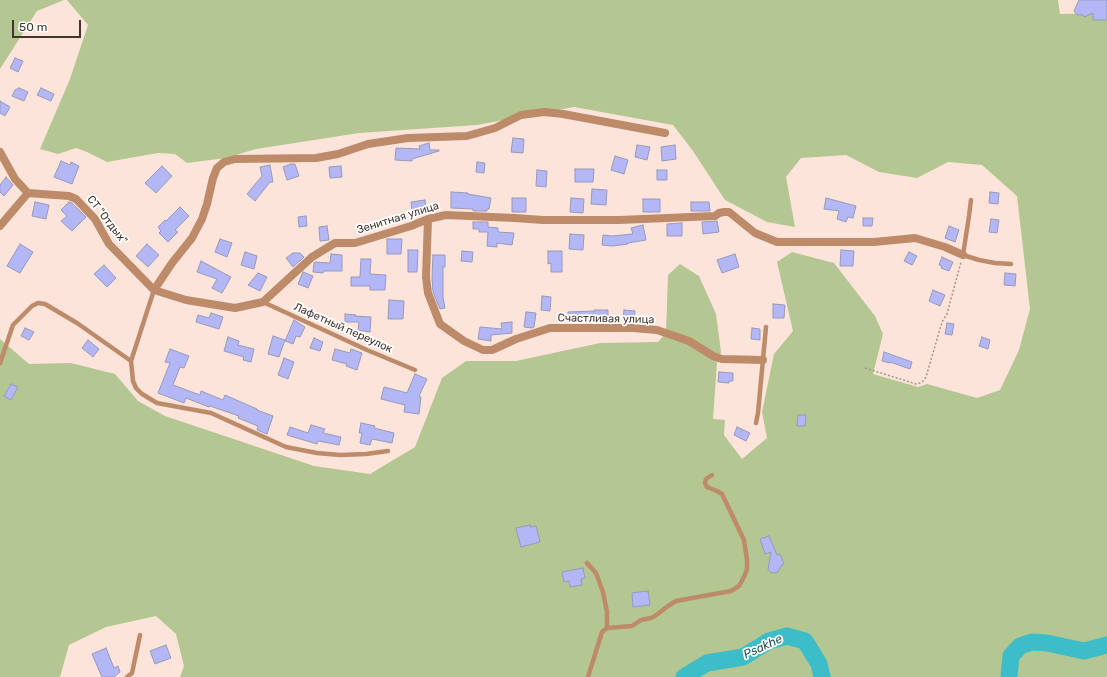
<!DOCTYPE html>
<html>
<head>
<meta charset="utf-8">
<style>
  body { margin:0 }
  #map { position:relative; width:1107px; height:677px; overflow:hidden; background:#fce4da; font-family:Rubik,sans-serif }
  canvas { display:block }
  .scale { position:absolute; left:12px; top:20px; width:69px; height:18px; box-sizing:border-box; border:2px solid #43342d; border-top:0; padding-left:5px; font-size:12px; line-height:14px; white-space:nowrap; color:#43342d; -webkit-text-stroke:3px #fff; paint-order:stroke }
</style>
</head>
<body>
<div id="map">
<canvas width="1107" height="677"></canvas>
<div class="scale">50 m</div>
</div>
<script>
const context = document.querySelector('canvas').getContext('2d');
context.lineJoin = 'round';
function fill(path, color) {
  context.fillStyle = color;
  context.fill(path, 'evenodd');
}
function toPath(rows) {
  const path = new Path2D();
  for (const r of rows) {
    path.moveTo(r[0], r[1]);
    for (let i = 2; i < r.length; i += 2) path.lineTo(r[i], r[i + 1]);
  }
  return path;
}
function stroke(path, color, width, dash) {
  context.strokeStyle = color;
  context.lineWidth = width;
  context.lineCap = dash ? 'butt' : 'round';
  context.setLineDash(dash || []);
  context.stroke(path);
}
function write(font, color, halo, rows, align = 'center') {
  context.font = font + ' Rubik,sans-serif';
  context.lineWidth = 3.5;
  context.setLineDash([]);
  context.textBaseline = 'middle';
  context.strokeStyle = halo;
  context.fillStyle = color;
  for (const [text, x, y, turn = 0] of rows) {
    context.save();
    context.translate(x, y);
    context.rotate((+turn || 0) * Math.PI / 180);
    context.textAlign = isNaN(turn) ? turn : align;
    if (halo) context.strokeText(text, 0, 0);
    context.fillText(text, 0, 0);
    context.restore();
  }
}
fill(toPath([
  [0,0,64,0,37,11,0,69],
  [67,0,1058,0,1060,14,1107,13,1107,677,180,677,184,666,176,634,156,616,106,627,69,645,60,677,0,677,0,339,29,364,71,363,115,374,138,401,165,416,314,466,370,474,415,447,442,378,466,361,516,361,600,343,658,342,666,333,668,275,680,264,699,276,716,314,721,352,717,363,713,419,725,420,724,435,742,459,767,438,762,412,774,354,793,331,777,262,792,252,834,263,875,316,883,334,873,374,918,387,927,384,977,398,1000,390,1019,350,1030,309,1017,196,982,165,948,162,917,178,879,172,846,155,801,158,786,177,795,227,767,222,725,200,693,151,673,125,574,107,477,125,359,133,256,149,226,158,187,163,175,154,158,153,107,162,87,152,76,148,58,154,40,149,70,79,88,25]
]), '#b4c691');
stroke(toPath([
  [684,677,707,663,743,657,769,641,787,636,805,641,819,664,822,677],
  [1009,677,1011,656,1020,646,1032,642,1047,643,1084,651,1107,645]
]), '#3cbdc7', 17);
const building = toPath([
  [1079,0,1107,0,1107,20,1093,20,1093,13,1084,17,1083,15,1077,15,1074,11,1079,0],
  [15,58,23,61,18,72,10,68,15,58],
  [19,88,28,92,24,101,12,96,15,90,19,88],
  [41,88,54,94,51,101,37,95,41,88],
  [0,101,10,107,5,116,0,113,0,101],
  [513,138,524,139,523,153,511,152,513,138],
  [429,143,430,150,439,150,439,151,412,159,412,161,395,160,396,148,420,149,419,146,429,143],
  [637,145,650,147,647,160,635,157,637,145],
  [675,145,676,159,662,161,661,147,675,145],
  [615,156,628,160,624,174,611,170,615,156],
  [61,161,70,165,71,162,79,166,72,184,54,177,61,161],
  [477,162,485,163,484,173,476,172,477,162],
  [291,164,295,164,299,176,287,180,283,167,291,164],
  [270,165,273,182,270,182,255,201,247,194,262,176,260,167,270,165],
  [162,166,172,176,156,193,145,183,162,166],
  [341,166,342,177,330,178,329,167,341,166],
  [575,169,594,169,593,182,575,182,575,169],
  [537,170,547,171,546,187,536,186,537,170],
  [657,170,667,170,667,180,657,180,657,170],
  [6,177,13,185,4,196,0,192,0,185,6,177],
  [592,189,607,190,606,205,591,204,592,189],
  [451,192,468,193,468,194,491,198,489,209,487,209,487,211,473,211,473,209,451,208,451,192],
  [990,192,999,193,998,204,989,203,990,192],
  [512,198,526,198,526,212,512,212,512,198],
  [571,198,584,199,583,213,570,212,571,198],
  [826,198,856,206,853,218,848,217,846,222,837,219,839,211,824,209,826,198],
  [643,199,660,199,660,212,643,212,643,199],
  [425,200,426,210,412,212,411,202,425,200],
  [35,202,49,205,46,219,32,216,35,202],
  [69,202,72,203,86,217,72,231,61,221,67,216,61,210,69,202],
  [691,202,709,202,710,211,691,211,691,202],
  [180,207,189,216,175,230,178,232,168,242,159,233,161,231,158,227,165,220,166,221,180,207],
  [306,216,307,226,299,227,298,217,306,216],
  [863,218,873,218,872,226,863,226,863,218],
  [991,219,999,220,997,233,989,232,991,219],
  [717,221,719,232,703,234,702,222,717,221],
  [473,222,488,222,488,227,498,228,498,232,514,233,512,245,497,243,497,247,487,246,488,232,479,232,479,229,473,229,473,222],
  [682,223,682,236,667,236,667,224,682,223],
  [643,225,646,240,628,243,628,244,612,246,602,245,603,235,612,236,633,234,631,228,643,225],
  [327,226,329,240,320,241,319,227,327,226],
  [949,226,959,230,955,242,945,238,949,226],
  [570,234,584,235,583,250,569,249,570,234],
  [220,239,232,243,227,257,215,252,220,239],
  [387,239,402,239,401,254,387,254,387,239],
  [20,244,33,252,20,273,7,266,20,244],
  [147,244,159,255,148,267,136,256,147,244],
  [408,250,418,250,417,272,408,272,408,250],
  [841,250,854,251,853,266,840,266,841,250],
  [462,251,473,252,472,262,461,261,462,251],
  [548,251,562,251,562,272,551,272,551,263,548,264,548,251],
  [245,252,257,256,254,269,241,265,245,252],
  [909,252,917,256,912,265,904,261,909,252],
  [293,253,300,253,304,257,293,267,286,258,293,253],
  [331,254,342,255,342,271,324,271,323,273,313,272,314,263,315,262,330,263,331,254],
  [735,254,739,267,722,273,717,260,735,254],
  [433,255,445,255,445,267,443,267,443,297,445,308,440,309,433,292,432,277,433,255],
  [942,257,953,262,949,271,941,268,942,266,939,265,942,257],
  [361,259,371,259,370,274,386,275,385,290,370,290,370,286,351,286,351,277,360,277,361,259],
  [201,261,231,277,222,293,212,288,217,279,197,272,201,261],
  [104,265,116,278,107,287,94,274,104,265],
  [303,272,313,276,308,288,298,284,303,272],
  [258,273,267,277,260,291,248,285,258,273],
  [1005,273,1016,274,1015,286,1004,285,1005,273],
  [933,290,945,295,940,306,929,301,933,290],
  [542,296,551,297,550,311,541,310,542,296],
  [389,300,404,301,403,319,388,319,389,300],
  [773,304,785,305,784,318,773,318,773,304],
  [595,310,608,310,608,320,582,320,582,322,568,322,568,312,595,311,595,310],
  [624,310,635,311,634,321,623,320,624,310],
  [526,312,536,313,534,327,532,328,524,327,526,312],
  [211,313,223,317,219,329,196,322,198,315,209,318,211,313],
  [345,314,356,315,355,316,371,317,370,332,358,330,359,322,345,322,345,314],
  [294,320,305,327,300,337,296,336,293,344,285,341,294,320],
  [512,322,512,333,491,335,491,341,478,339,480,327,502,329,501,323,512,322],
  [947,323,954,324,952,335,945,334,947,323],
  [25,328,34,332,29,340,21,336,25,328],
  [752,328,760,329,760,340,751,339,752,328],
  [273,336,285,340,279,357,268,354,273,336],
  [228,337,239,341,238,345,254,349,251,362,243,360,244,357,224,351,228,337],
  [982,337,990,340,988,349,979,346,982,337],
  [314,338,323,342,320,351,310,348,314,338],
  [88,340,99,349,93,357,82,348,88,340],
  [170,349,189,356,184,368,180,367,173,385,200,395,201,391,223,400,225,395,257,409,257,410,273,416,267,434,257,430,258,426,238,418,239,416,210,406,209,407,186,398,184,403,158,393,170,363,165,362,170,349],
  [335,349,350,353,351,349,362,353,357,370,346,366,347,364,332,360,335,349],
  [884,352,912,362,910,369,890,362,890,363,882,361,884,352],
  [284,358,294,362,288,379,278,375,284,358],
  [719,372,733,373,733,381,729,381,729,383,718,382,719,372],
  [415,374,427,379,419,396,421,397,419,414,404,412,405,405,381,399,384,387,407,393,415,374],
  [11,384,18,387,11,400,4,396,11,384],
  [798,415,806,415,805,426,797,426,798,415],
  [361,423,375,426,374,428,394,433,392,443,372,439,370,445,360,443,362,433,359,433,361,423],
  [311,425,325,429,323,433,341,437,339,445,318,441,317,444,287,435,290,427,308,433,311,425],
  [737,427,750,433,746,441,734,435,737,427],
  [530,525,530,527,536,526,540,542,521,547,516,528,530,525],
  [769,536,777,555,780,554,784,564,781,566,778,572,774,573,770,572,768,569,771,552,765,554,760,539,769,536],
  [583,568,585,578,581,579,582,585,570,587,569,581,564,582,562,572,583,568],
  [648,591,650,605,633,607,632,593,648,591],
  [166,645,171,658,155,664,150,651,166,645],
  [106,648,114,668,118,666,120,672,114,677,102,677,92,654,106,648]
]);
fill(building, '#b4b7f5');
stroke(building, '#9799bb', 1);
stroke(toPath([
  [865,368,916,384,920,383,923,381,926,377,942,322,947,314,961,262]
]), '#a6928a', 1.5, [2, 2]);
stroke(toPath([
  [971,200,969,216,963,255,979,260,995,263,1011,264],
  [154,290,131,361,133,381,136,388,142,394,157,403,211,413,286,447,317,453,340,455,366,454,388,451],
  [263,302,367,350,415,370],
  [0,363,13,325,32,306,38,303,45,304,77,323,131,361],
  [756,423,758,413,766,327],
  [587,563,596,573,603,592,607,612,607,628],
  [127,677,132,673,140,635],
  [588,677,602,632,607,628,632,626,641,620,651,618,655,616,668,606,676,601,731,591,739,586,744,577,747,569,747,560,744,540,722,494,717,491,707,487,705,483,706,479,712,475]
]), '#bd8b6a', 4.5);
stroke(toPath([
  [0,152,15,179,28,193],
  [28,193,69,196,76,199,95,219,109,244,154,290,186,300,235,308,263,302,312,257,335,243,355,243,411,226,428,219,446,215,515,218,543,220,619,220,715,216,719,213,724,212,729,212,755,233,777,242,874,242,915,238,945,247,963,255],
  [428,219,426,277,428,293,440,324,464,341,483,350,492,350,516,339,550,328,633,328,657,330,689,341,713,356,722,359,763,360],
  [0,226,28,193],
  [154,290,172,263,192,238,202,219,207,204,213,178,217,168,224,162,235,159,316,158,338,154,368,144,408,138,467,136,495,128,521,115,544,112,563,114,665,133]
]), '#bd8b6a', 8);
write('11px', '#43342d', '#fff', [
  ["Зенитная улица",398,218,-17],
  ["СТ \"Отдых\"",107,220,52],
  ["Счастливая улица",606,319,1],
  ["Лафетный переулок",343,328,24]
]);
write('italic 12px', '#1c5256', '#fff', [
  ["Psakhe",763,647,-25]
]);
</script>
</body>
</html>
